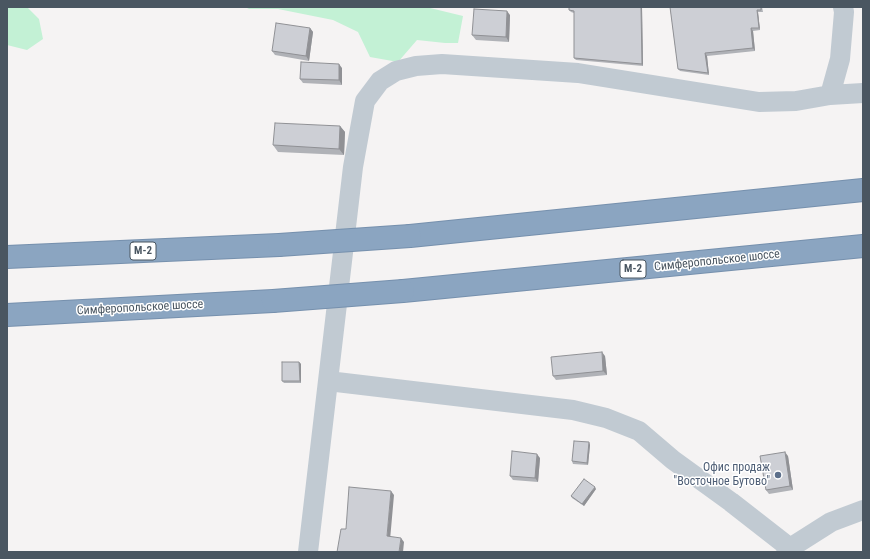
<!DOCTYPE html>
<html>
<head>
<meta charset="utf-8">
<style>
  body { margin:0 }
  #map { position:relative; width:870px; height:559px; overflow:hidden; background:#f5f3f3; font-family:"Roboto Condensed",sans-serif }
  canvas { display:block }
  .frame { position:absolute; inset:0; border:8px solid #4a5661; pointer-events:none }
</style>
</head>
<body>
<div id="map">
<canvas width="870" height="559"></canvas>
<div class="frame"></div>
</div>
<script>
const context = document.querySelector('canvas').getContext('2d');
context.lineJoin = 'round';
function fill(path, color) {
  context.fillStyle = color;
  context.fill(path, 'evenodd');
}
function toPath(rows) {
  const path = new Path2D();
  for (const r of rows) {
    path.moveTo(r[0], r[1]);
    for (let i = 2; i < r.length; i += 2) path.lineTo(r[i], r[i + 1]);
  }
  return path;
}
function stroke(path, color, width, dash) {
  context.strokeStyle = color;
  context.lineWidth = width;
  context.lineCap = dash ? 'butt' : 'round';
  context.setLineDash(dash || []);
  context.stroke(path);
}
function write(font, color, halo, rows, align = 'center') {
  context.font = font + ' "Roboto Condensed",sans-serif';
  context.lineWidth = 3;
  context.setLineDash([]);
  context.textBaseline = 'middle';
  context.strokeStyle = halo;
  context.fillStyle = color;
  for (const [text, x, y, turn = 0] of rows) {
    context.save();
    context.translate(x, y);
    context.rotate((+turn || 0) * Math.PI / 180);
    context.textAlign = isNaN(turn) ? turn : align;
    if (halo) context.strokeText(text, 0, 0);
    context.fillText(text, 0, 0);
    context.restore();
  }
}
fill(toPath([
  [7,7,27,7,39,19,43,39,27,50,7,45],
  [245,7,426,7,463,16,458,43,445,43,417,40,398,62,370,57,358,32,333,20,278,9,249,9]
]), '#c3f1d5');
const highway = toPath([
  [410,236,863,190],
  [7,257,279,245],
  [403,291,863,246],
  [7,315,273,301]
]);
stroke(highway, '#7690ad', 24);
stroke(toPath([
  [830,95,840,59,844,12,843,7],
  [328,381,573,410,606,418,639,431,673,460,731,502,790,548],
  [308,552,353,167,365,101,380,81,396,71,416,66,442,64,578,73,759,102,796,101,830,95,863,93],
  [786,552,790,548,831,522,863,510]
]), '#c1cad2', 20);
stroke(highway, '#8ba5c1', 22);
const highwayBridge = toPath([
  [279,245,410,236],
  [273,301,403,291]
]);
stroke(highwayBridge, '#7690ad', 24, []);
stroke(highwayBridge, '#8ba5c1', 22);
fill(toPath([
  [569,7,642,7,643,66,576,60,574,58,574,13,571,12,569,10],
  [670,7,762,7,763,12,758,12,760,30,753,31,755,51,707,56,709,75,680,71,678,69],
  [510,15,509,42,476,40,472,35],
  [310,28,313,32,309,61,275,55,272,51],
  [342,68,342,85,303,83,300,79],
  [340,126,345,132,344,155,278,152,273,145],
  [605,356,607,375,556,380,553,376],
  [299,362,301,364,301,383,284,383,282,381],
  [589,442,590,445,588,465,573,464,572,461],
  [788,456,793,490,769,494,766,490],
  [540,458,538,482,513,480,510,476],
  [596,489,584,506,572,498,571,496]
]), '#b0b2b7');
fill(toPath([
  [641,7,642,7,643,66,642,64],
  [757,10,758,12,760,30,759,28],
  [507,11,510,15,509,42,506,37],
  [310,28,313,32,309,61,306,56],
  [751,28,753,31,755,51,753,48],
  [705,53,707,56,709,75,708,73],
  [339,64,342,68,342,85,339,80],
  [340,126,345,132,344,155,339,149],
  [602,352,605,356,607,375,603,371],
  [299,362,301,364,301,383,300,381],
  [589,442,590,445,588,465,587,463],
  [785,452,788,456,793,490,790,486],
  [537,454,540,458,538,482,535,478],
  [595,487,596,489,584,506,582,504],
  [391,491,394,495,390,540,387,536],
  [401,538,404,542,403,552,399,552]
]), '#909195');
const building = toPath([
  [569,7,641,7,642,64,574,58,574,11,569,10,569,7],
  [670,7,761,7,761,10,757,10,759,28,751,28,753,48,705,53,708,73,678,69,670,7],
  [474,9,507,11,506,37,472,35,474,9],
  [276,23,310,28,306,56,272,51,276,23],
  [301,62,339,64,339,80,300,79,301,62],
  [275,123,340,126,339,149,273,145,275,123],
  [602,352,603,371,553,376,551,357,602,352],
  [282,362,299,362,300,381,282,381,282,362],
  [574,441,589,442,587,463,572,461,574,441],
  [512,451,537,454,535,478,510,476,512,451],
  [785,452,790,486,766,490,760,456,785,452],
  [584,479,595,487,582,504,571,496,584,479],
  [349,487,391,491,387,536,401,538,399,552,337,552,341,529,346,529,349,487]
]);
fill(building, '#cdcfd5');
stroke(building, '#909195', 1);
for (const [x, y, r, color] of [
  [778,475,4,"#5c6f8a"]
]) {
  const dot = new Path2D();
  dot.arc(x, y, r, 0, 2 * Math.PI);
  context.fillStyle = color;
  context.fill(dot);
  stroke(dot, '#fff', 1.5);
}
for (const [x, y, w] of [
  [143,251,26],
  [633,269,26]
]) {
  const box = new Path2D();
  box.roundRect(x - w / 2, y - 9, w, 18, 3);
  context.fillStyle = '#fff';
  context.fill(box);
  stroke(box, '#4a5661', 1);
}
write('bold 11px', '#4a5661', null, [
  ["М-2",143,251],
  ["М-2",633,269]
]);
write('12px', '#4a5661', '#fff', [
  ["Симферопольское шоссе",717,261,-6],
  ["Симферопольское шоссе",140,308,-3]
]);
write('12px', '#4e5e75', '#fff', [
  ["Офис продаж",770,468],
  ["\"Восточное Бутово\"",770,482]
], 'right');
</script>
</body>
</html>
